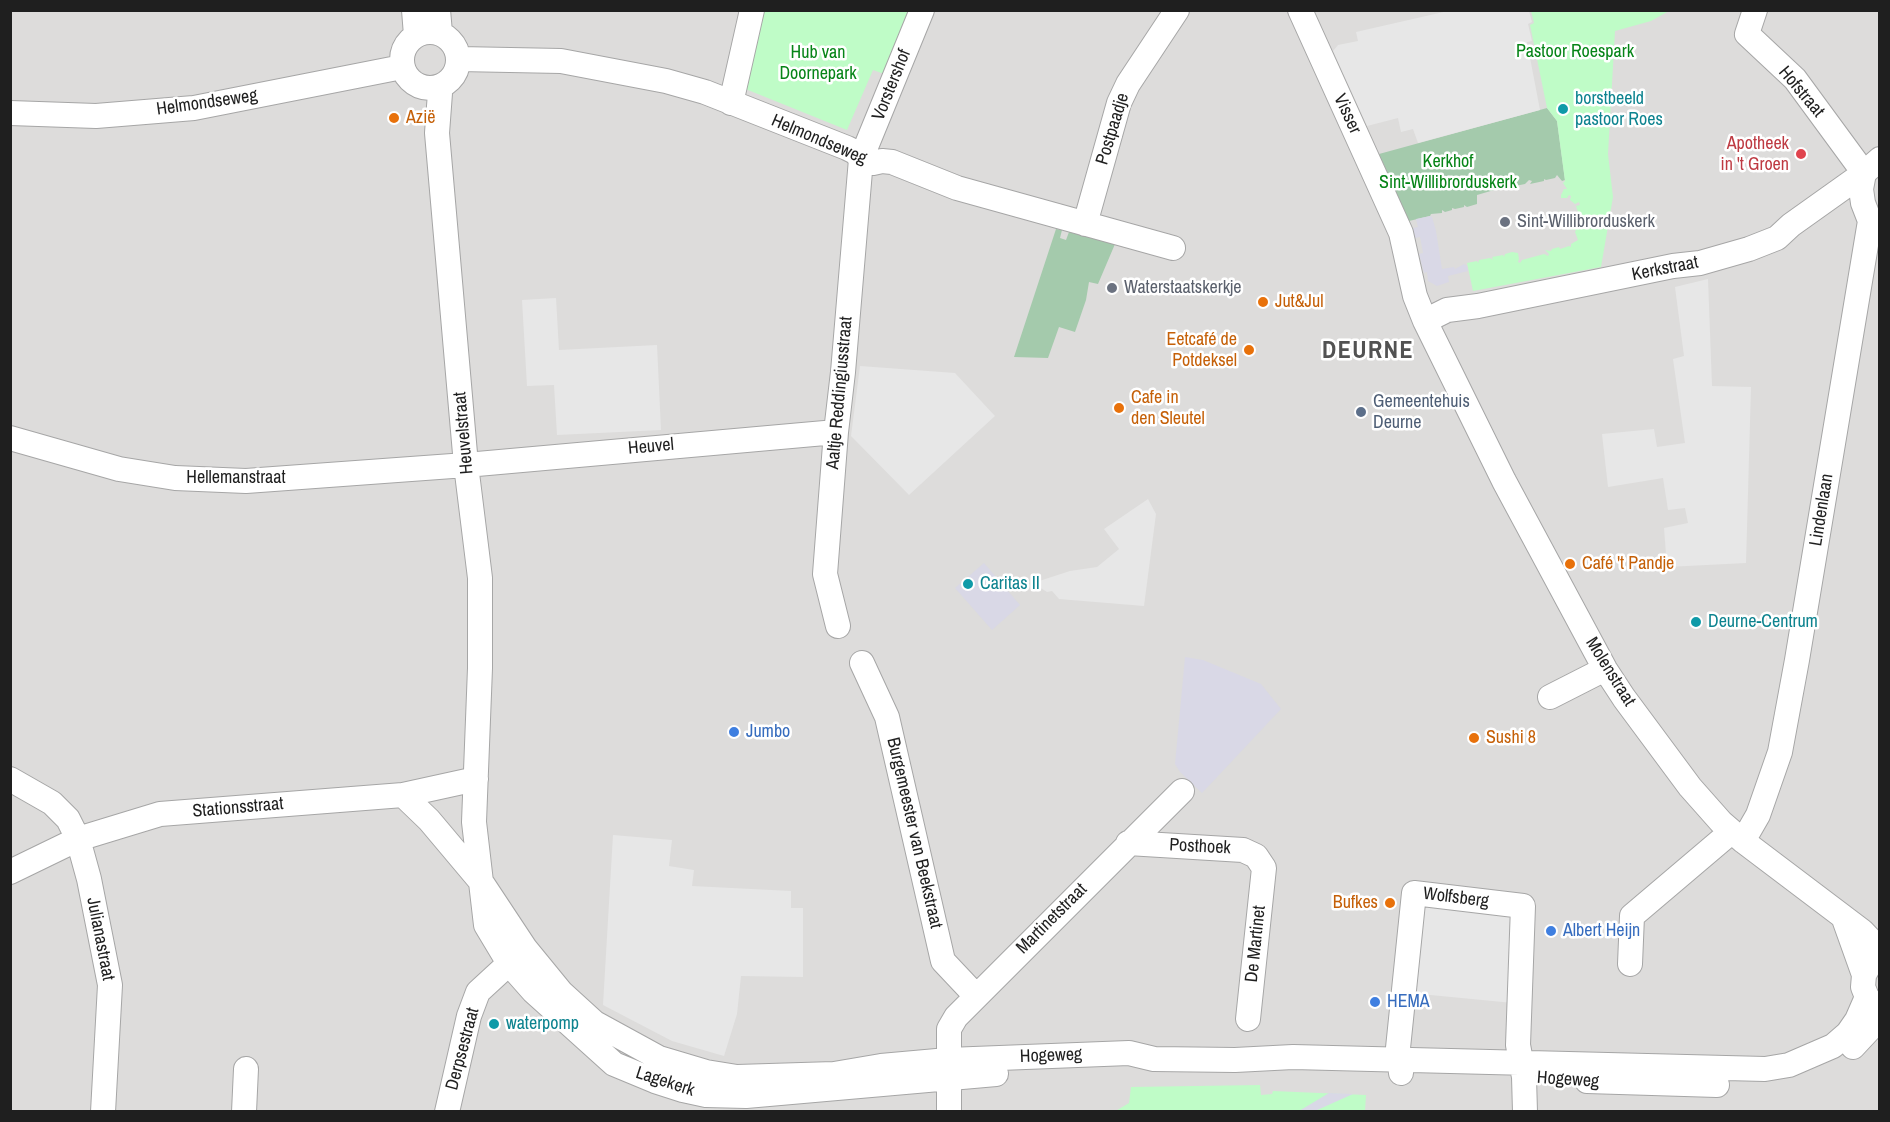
<!DOCTYPE html>
<html>
<head>
<meta charset="utf-8">
<style>
  body { margin:0 }
  #map { position:relative; width:1890px; height:1122px; overflow:hidden; background:#f0ede4; font-family:"Archivo Narrow",sans-serif }
  canvas { display:block }
  .frame { position:absolute; inset:0; border:12px solid #1f1f1f; pointer-events:none }
</style>
</head>
<body>
<div id="map">
<canvas width="1890" height="1122"></canvas>
<div class="frame"></div>
</div>
<script>
const context = document.querySelector('canvas').getContext('2d');
context.lineJoin = 'round';
function fill(path, color) {
  context.fillStyle = color;
  context.fill(path, 'evenodd');
}
function toPath(rows) {
  const path = new Path2D();
  for (const r of rows) {
    if (r.length === 3) {
      path.moveTo(r[0] + r[2], r[1]);
      path.arc(r[0], r[1], r[2], 0, 2 * Math.PI);
      continue;
    }
    path.moveTo(r[0], r[1]);
    for (let i = 2; i < r.length; i += 2) path.lineTo(r[i], r[i + 1]);
  }
  return path;
}
function stroke(path, color, width, dash) {
  context.strokeStyle = color;
  context.lineWidth = width;
  context.lineCap = dash ? 'butt' : 'round';
  context.setLineDash(dash || []);
  context.stroke(path);
}
function write(font, color, halo, rows, align = 'center') {
  context.font = font + ' "Archivo Narrow",sans-serif';
  context.lineWidth = 5;
  context.setLineDash([]);
  context.textBaseline = 'middle';
  context.strokeStyle = halo;
  context.fillStyle = color;
  for (const [text, x, y, turn = 0] of rows) {
    context.save();
    context.translate(x, y);
    context.rotate((+turn || 0) * Math.PI / 180);
    context.textAlign = isNaN(turn) ? turn : align;
    if (halo) context.strokeText(text, 0, 0);
    context.fillText(text, 0, 0);
    context.restore();
  }
}
fill(toPath([
  [11,11,1879,11,1879,1111,11,1111]
]), '#dddcdb');
fill(toPath([
  [1547,108,1557,121,1565,180,1562,181,1557,175,1555,178,1546,180,1544,179,1544,181,1530,184,1532,181,1529,180,1525,184,1505,188,1502,186,1501,188,1477,195,1477,204,1467,207,1464,205,1464,207,1455,209,1452,208,1452,210,1445,212,1442,210,1442,213,1431,214,1430,216,1409,221,1379,154],
  [1056,229,1062,230,1060,238,1066,240,1069,232,1115,244,1098,284,1089,282,1086,300,1075,332,1059,327,1048,358,1014,357]
]), '#a4caac');
fill(toPath([
  [758,11,914,11,887,75,873,70,847,130,743,88],
  [1531,11,1669,11,1651,21,1615,31,1608,154,1613,197,1601,267,1473,291,1467,263,1477,261,1478,263,1479,260,1490,258,1493,260,1492,257,1503,255,1504,257,1505,254,1512,252,1518,253,1519,259,1518,262,1520,263,1522,260,1544,254,1548,256,1549,254,1545,250,1551,251,1552,249,1559,247,1560,249,1569,246,1571,247,1571,244,1578,240,1575,232,1576,230,1568,229,1567,226,1573,223,1576,225,1577,223,1575,220,1577,215,1581,216,1581,213,1578,212,1576,206,1580,205,1579,202,1575,204,1570,200,1571,196,1569,195,1567,198,1561,198,1561,195,1564,189,1567,189,1563,183,1565,181,1557,121,1547,108,1530,25,1534,23],
  [1260,1085,1261,1095,1272,1094,1273,1091,1366,1095,1365,1111,1114,1112,1129,1103,1131,1087]
]), '#bffcc7');
fill(toPath([
  [1448,11,1529,11,1532,22,1528,24,1532,41,1527,42,1540,110,1418,143,1413,129,1401,132,1398,118,1367,126,1333,51,1338,45,1358,41,1356,32],
  [1708,279,1712,386,1751,387,1746,563,1667,567,1664,528,1688,523,1685,508,1668,510,1663,478,1608,487,1602,434,1654,429,1657,447,1685,443,1673,359,1684,356,1675,287],
  [556,298,559,350,657,345,661,430,557,435,554,385,527,386,522,300],
  [860,366,955,373,995,416,909,495,851,436],
  [1148,499,1156,514,1144,606,1059,599,1052,591,1047,592,1033,583,1070,571,1097,567,1119,549,1104,529],
  [613,835,672,840,669,866,694,870,692,886,791,891,791,908,803,908,803,977,741,976,737,1014,724,1056,672,1041,603,1005],
  [1420,901,1516,911,1513,1003,1410,993]
]), '#e7e7e7');
fill(toPath([
  [1430,216,1432,217,1436,231,1442,269,1454,267,1455,269,1464,264,1467,266,1468,271,1448,276,1449,282,1437,286,1428,281,1427,272,1424,273,1419,254,1423,253,1420,237,1415,238,1413,228,1418,227,1416,219],
  [984,563,1020,605,992,630,955,588],
  [1185,657,1203,660,1261,684,1281,709,1202,793,1180,772,1175,764],
  [1329,1093,1353,1094,1315,1111,1299,1111]
]), '#d9d8e6');
const minor = toPath([
  [414,10,416,35],
  [438,10,440,33],
  [1300,10,1401,233,1415,296,1425,321,1504,481,1605,669,1624,698,1690,787,1721,822,1743,841,1862,931,1880,950],
  [1755,10,1747,34,1795,79,1864,173],
  [430,60,28],
  [459,59,561,61,666,81,705,92,847,148,855,152,861,159,873,163,882,161,892,162,957,188,1173,248],
  [438,88,440,93,437,133,466,465,480,578,480,668,474,822,486,925,510,965,533,991,614,1064,655,1081,683,1090,706,1095,746,1096,996,1074],
  [731,103,752,10],
  [10,113,96,116,194,108,402,67],
  [1085,224,1119,103,1128,84,1177,10],
  [1425,321,1447,310,1478,306,1673,266,1700,263,1749,249,1777,238,1791,225,1864,173,1880,159],
  [10,438,119,469,175,478,246,481,466,465,836,432],
  [838,626,825,574,836,432,843,372,861,159,922,10],
  [862,663,887,717,943,961,976,996],
  [1550,697,1605,669],
  [10,779,52,803,68,819,78,839,89,879,110,985,103,1112],
  [403,795,429,820,482,883,525,948,561,992,595,1023,659,1058,706,1072,737,1077,834,1074,881,1066,948,1060,1129,1053,1154,1059,1235,1060,1293,1057,1765,1069,1789,1065,1833,1046,1848,1033,1857,1020,1867,997],
  [1743,841,1758,815,1780,752,1797,660,1870,221,1863,203,1861,189,1864,173],
  [1128,843,1243,850,1256,856,1264,868,1248,1019],
  [10,872,78,839,160,814,403,795,476,779],
  [1844,919,1864,975],
  [1630,964,1632,916,1731,832],
  [1878,1009,1867,997,1863,987,1864,975,1869,966,1880,959],
  [1853,1047,1880,1018],
  [1401,1073,1398,1048,1414,893,1523,906,1518,1045,1524,1077,1525,1112],
  [1587,1081,1717,1085],
  [244,1112,246,1069],
  [447,1112,469,1016,478,992,503,969,510,965],
  [949,1112,949,1029,956,1017,1182,791]
]);
stroke(minor, '#a6a6a6', 26);
stroke(minor, '#fff', 24);
for (const [x, y, r, color] of [
  [1563,109,6,"#0f9aa8"],
  [394,118,6,"#e8710a"],
  [1801,154,6,"#e0444e"],
  [1505,222,6,"#6b7280"],
  [1112,288,6,"#6b7280"],
  [1263,302,6,"#e8710a"],
  [1249,350,6,"#e8710a"],
  [1119,408,6,"#e8710a"],
  [1361,412,6,"#5c6f8a"],
  [1570,564,6,"#e8710a"],
  [968,584,6,"#0f9aa8"],
  [1696,622,6,"#0f9aa8"],
  [734,732,6,"#3f7fe0"],
  [1474,738,6,"#e8710a"],
  [1390,903,6,"#e8710a"],
  [1551,931,6,"#3f7fe0"],
  [1375,1002,6,"#3f7fe0"],
  [494,1024,6,"#0f9aa8"]
]) {
  const dot = new Path2D();
  dot.arc(x, y, r, 0, 2 * Math.PI);
  context.fillStyle = color;
  context.fill(dot);
  stroke(dot, '#fff', 2);
}
write('18px', '#068417', '#fff', [
  ["Pastoor Roespark",1575,52],
  ["Hub van",818,53],
  ["Doornepark",818,74],
  ["Kerkhof",1448,162],
  ["Sint-Willibrorduskerk",1448,183]
]);
write('18px', '#1f1f1f', '#fff', [
  ["Vorstershof",892,85,-68],
  ["Hofstraat",1801,92,50],
  ["Helmondseweg",207,103,-8],
  ["Visser",1347,114,65],
  ["Postpaadje",1113,129,-73],
  ["Helmondseweg",819,140,23],
  ["Kerkstraat",1665,269,-11],
  ["Aaltje Reddingiusstraat",840,393,-85],
  ["Heuvelstraat",464,433,-95],
  ["Heuvel",651,447,-5],
  ["Hellemanstraat",236,478],
  ["Lindenlaan",1822,510,-81],
  ["Molenstraat",1610,672,58],
  ["Stationsstraat",238,808,-5],
  ["Burgemeester van Beekstraat",914,833,77],
  ["Posthoek",1200,847,3],
  ["Wolfsberg",1456,898,7],
  ["Martinetstraat",1052,919,-45],
  ["Julianastraat",100,939,79],
  ["De Martinet",1256,944,-84],
  ["Derpsestraat",463,1049,-75],
  ["Hogeweg",1051,1056,-2],
  ["Hogeweg",1568,1080,4],
  ["Lagekerk",665,1082,18]
]);
write('18px', '#0d838f', '#fff', [
  ["borstbeeld",1575,99],
  ["pastoor Roes",1575,120],
  ["Caritas II",980,584],
  ["Deurne-Centrum",1708,622],
  ["waterpomp",506,1024]
], 'left');
write('18px', '#c56008', '#fff', [
  ["Azië",406,118],
  ["Jut&Jul",1275,302],
  ["Eetcafé de",1237,340,"right"],
  ["Potdeksel",1237,361,"right"],
  ["Cafe in",1131,398],
  ["den Sleutel",1131,419],
  ["Café 't Pandje",1582,564],
  ["Sushi 8",1486,738],
  ["Bufkes",1378,903,"right"]
], 'left');
write('18px', '#be3a42', '#fff', [
  ["Apotheek",1789,144],
  ["in 't Groen",1789,165]
], 'right');
write('18px', '#5b616d', '#fff', [
  ["Sint-Willibrorduskerk",1517,222],
  ["Waterstaatskerkje",1124,288]
], 'left');
write('18px', '#4e5e75', '#fff', [
  ["Gemeentehuis",1373,402],
  ["Deurne",1373,423]
], 'left');
write('18px', '#366cbe', '#fff', [
  ["Jumbo",746,732],
  ["Albert Heijn",1563,931],
  ["HEMA",1387,1002]
], 'left');
context.letterSpacing = '1.5px';
write('bold 24px', '#525252', '#fff', [
  ["DEURNE",1368,352]
]);
context.letterSpacing = '0px';
</script>
</body>
</html>
